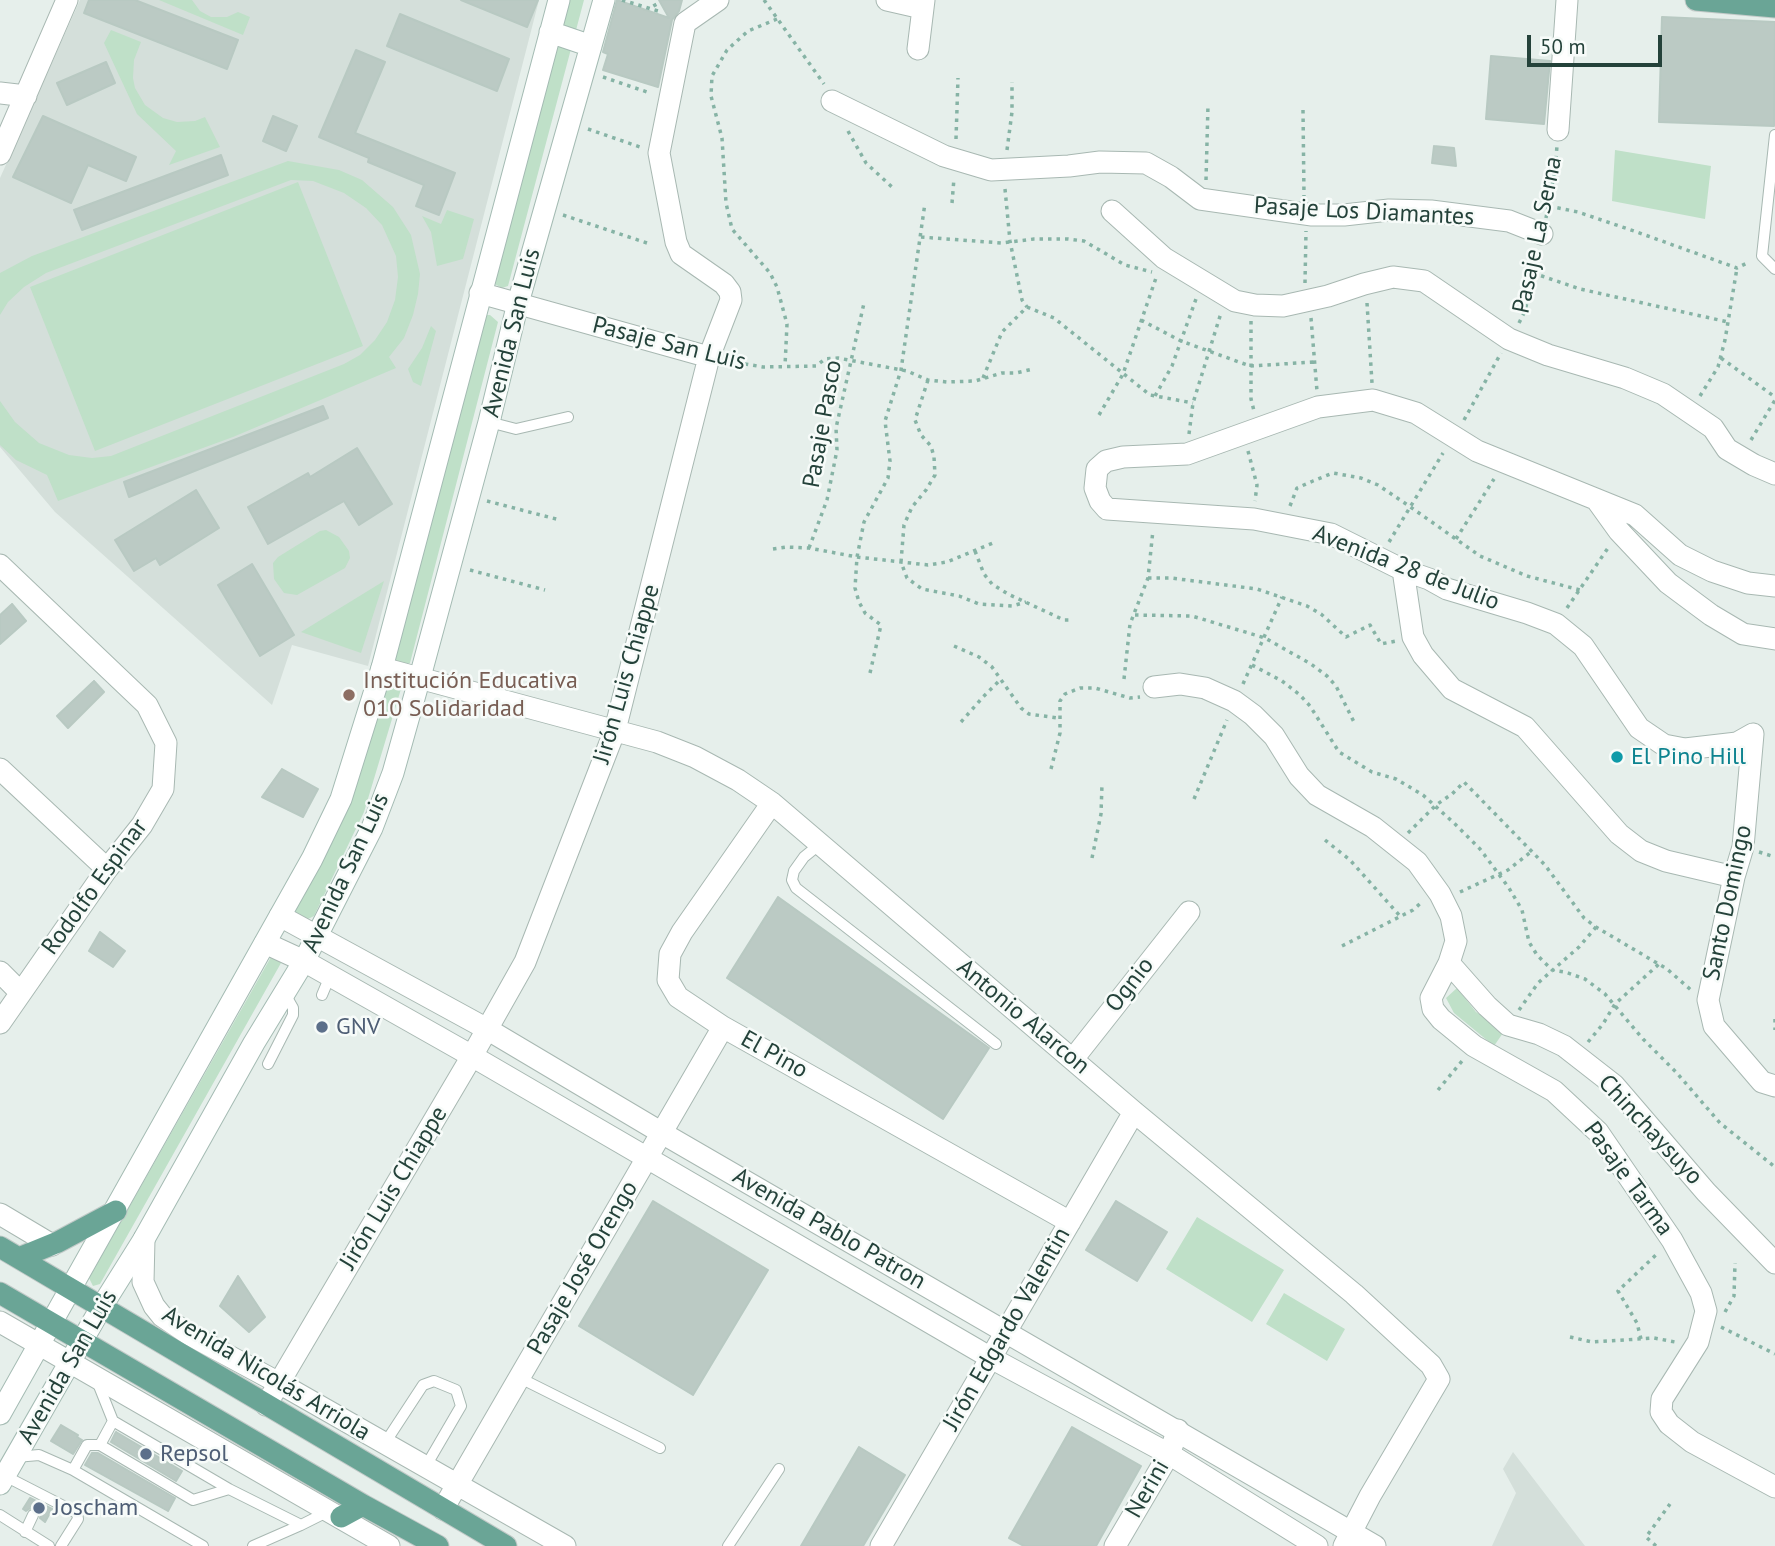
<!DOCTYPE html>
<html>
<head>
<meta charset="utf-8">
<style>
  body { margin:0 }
  #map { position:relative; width:1775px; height:1546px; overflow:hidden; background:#e6efeb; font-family:"PT Sans",sans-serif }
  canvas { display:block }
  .scale { position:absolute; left:1527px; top:35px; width:135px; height:32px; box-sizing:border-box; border:4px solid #24423a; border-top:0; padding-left:9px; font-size:21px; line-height:24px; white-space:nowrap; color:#24423a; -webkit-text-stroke:5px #f7fbf9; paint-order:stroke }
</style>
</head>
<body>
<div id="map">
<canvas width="1775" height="1546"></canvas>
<div class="scale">50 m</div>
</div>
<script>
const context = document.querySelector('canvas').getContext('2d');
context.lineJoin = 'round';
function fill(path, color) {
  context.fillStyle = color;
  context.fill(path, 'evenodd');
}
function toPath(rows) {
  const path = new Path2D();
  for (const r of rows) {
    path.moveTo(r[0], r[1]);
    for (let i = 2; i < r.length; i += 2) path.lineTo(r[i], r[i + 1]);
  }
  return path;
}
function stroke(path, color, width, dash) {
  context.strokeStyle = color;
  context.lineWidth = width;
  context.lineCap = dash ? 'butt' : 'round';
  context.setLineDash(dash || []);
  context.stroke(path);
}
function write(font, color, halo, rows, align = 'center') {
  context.font = font + ' "PT Sans",sans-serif';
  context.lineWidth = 5;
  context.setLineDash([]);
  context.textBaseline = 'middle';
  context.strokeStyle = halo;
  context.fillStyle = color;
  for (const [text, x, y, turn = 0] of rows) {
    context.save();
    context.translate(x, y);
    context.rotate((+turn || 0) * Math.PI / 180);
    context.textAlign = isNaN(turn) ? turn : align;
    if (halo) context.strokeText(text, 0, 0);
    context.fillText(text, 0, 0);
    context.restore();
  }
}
fill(toPath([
  [80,0,539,0,368,666,292,645,272,705,55,512,0,447,0,178],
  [1513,1452,1585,1546,1492,1546,1516,1493,1503,1469]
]), '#d4dfda');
fill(toPath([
  [159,0,192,0,200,11,211,17,227,17,238,12,250,17,243,35],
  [567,0,584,0,508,286,502,288,489,281],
  [111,30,141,42,134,60,133,78,135,88,145,105,163,118,177,122,195,121,205,117,220,147,169,165,176,151,137,114,104,43],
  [1615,150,1711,166,1705,219,1612,201],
  [288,161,339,170,362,180,393,207,411,235,420,274,418,294,413,315,404,338,389,357,396,368,233,437,58,501,47,475,16,460,0,445,0,401,15,422,39,443,69,455,92,458,111,456,344,364,360,355,375,340,387,322,395,300,398,277,396,256,382,225,366,208,344,193,313,181,291,180,46,273,24,287,8,302,0,315,0,273,32,256],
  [298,182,363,346,95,451,30,287],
  [447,210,474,219,463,259,437,266,431,232,422,216,441,224],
  [485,315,490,315,498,322,410,663,405,665,392,659],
  [431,326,436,331,421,386,413,382,408,369,422,348],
  [326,530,339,537,349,551,350,558,345,568,297,595,284,593,274,579,273,563,278,557,320,531],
  [384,581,361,653,301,632],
  [391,683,397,685,401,689,364,812,314,916,304,921,297,916,294,909,385,685],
  [271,957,277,958,281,963,100,1284,93,1286,89,1278],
  [1457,988,1476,1012,1505,1030,1494,1046,1454,1013,1446,998],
  [1197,1217,1284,1270,1252,1322,1166,1269],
  [1284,1293,1345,1329,1327,1361,1266,1324]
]), '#bfe0c8');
const building = toPath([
  [89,0,135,0,238,40,227,69,84,13,89,0],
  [461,0,538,0,527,27,461,0],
  [617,0,669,18,659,0,682,0,679,11,672,20,658,87,603,70,608,54,603,52,617,0],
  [400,14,509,59,497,91,387,46,400,14],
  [1662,17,1775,22,1774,126,1659,122,1662,17],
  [356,50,385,62,355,133,455,173,439,215,416,206,424,185,368,162,369,158,319,137,356,50],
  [1491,56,1550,61,1544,124,1486,119,1491,56],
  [106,62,115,83,67,105,57,83,106,62],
  [43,116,136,157,126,181,88,165,71,203,13,177,43,116],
  [273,116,297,126,286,151,263,141,273,116],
  [1434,146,1454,148,1456,166,1432,163,1434,146],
  [221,155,228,175,82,230,74,210,221,155],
  [323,406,328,418,129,497,124,482,323,406],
  [357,448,392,504,359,525,344,501,268,544,248,507,308,473,310,477,357,448],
  [196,490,219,528,160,565,156,558,134,571,115,540,196,490],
  [252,564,294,635,260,656,218,585,252,564],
  [12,604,26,621,0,644,0,615,12,604],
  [94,681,104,692,68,728,57,716,94,681],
  [282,769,318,789,303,817,262,797,282,769],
  [778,897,989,1048,943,1119,727,978,778,897],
  [100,932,125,951,113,967,89,951,100,932],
  [653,1201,768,1270,693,1395,579,1326,653,1201],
  [1116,1201,1167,1232,1137,1281,1086,1250,1116,1201],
  [238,1276,265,1317,249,1332,220,1306,238,1276],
  [61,1425,78,1435,77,1437,82,1440,73,1454,51,1441,61,1425],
  [1072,1427,1141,1466,1096,1546,1024,1546,1009,1538,1072,1427],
  [116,1432,182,1471,176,1481,111,1442,116,1432],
  [859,1447,905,1475,863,1546,801,1546,859,1447],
  [92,1453,98,1453,175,1498,168,1511,85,1465,92,1453],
  [30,1498,52,1509,45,1522,40,1518,41,1514,37,1508,32,1507,26,1511,23,1509,30,1498]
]);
fill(building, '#bbcac4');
stroke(building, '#b8c9c2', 2);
const service = toPath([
  [1775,135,1762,256,1775,269],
  [489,422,516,429,568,417],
  [820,844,804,857,794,871,792,880,796,888,996,1044],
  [322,995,330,976],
  [268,1064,293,1015,293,1008,285,994],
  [520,1378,660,1448],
  [97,1381,113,1421,229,1489,301,1525,329,1511],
  [113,1421,100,1445,193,1500,229,1489],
  [385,1443,423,1385,434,1381,456,1390,461,1406,426,1466],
  [16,1457,39,1455,73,1470,203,1546],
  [73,1470,87,1445,100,1445],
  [5,1476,77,1513,78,1519,61,1546],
  [0,1515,49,1546],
  [25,1532,33,1515],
  [253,1546,301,1525],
  [728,1546,779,1469]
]);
const minor = toPath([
  [887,0,922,8],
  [918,49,924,0],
  [0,93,26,96],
  [832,101,944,156,991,170,1069,166,1100,162,1146,163,1171,177,1200,199,1312,215,1344,215,1389,210,1431,211,1509,221,1542,234],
  [1558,130,1567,0],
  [0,154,67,0],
  [1112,211,1164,258,1235,301,1255,305,1283,306,1328,296,1364,284,1393,277,1424,281,1509,339,1548,355,1625,378,1663,394,1713,428,1727,449,1754,465,1775,474],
  [480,293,709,357],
  [1596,499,1619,531,1668,583,1711,615,1743,634,1775,639],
  [0,565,147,705,166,743,163,789,142,825,107,869,0,1023],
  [1403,570,1413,637,1423,655,1452,689,1525,727,1619,834,1641,851,1666,861,1734,877],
  [382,668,657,742,695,757,738,780,772,803,1134,1112,1354,1294,1431,1365,1439,1379,1370,1496,1344,1546],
  [1154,687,1180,684,1205,688,1234,701,1253,715,1274,736,1299,776,1317,795,1373,827,1417,862,1440,894,1451,916,1456,941,1449,963,1431,998,1433,1009,1441,1019,1474,1046,1554,1091,1598,1132,1672,1240,1701,1293,1706,1311,1698,1342,1662,1399,1661,1412,1669,1424,1692,1442,1775,1487],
  [1753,734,1737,743,1685,749,1664,745,1639,728,1583,646,1556,624,1527,613,1447,589,1429,579,1403,570,1331,534,1254,519,1107,509,1100,501,1095,488,1097,469,1106,461,1123,457,1187,454,1318,407,1373,400,1416,413,1477,451,1635,515,1680,555,1712,571,1748,583,1775,586],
  [1753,734,1743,847,1734,877,1708,1000,1714,1026,1762,1082,1775,1086],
  [0,769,107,869],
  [772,803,682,932,670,954,668,980,678,997,723,1027,1070,1222],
  [1449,963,1487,1006,1508,1025,1539,1034,1564,1046,1614,1085,1706,1192,1775,1263],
  [0,972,20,992],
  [1073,1059,1189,912],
  [0,1214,52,1245],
  [144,1239,143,1282,154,1306,162,1316,190,1335,279,1383,565,1546],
  [0,1322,389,1546],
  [266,1405,472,1056,525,962,615,730,709,357,731,300,730,292,724,284,681,254,676,242,659,153,685,23,718,0],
  [443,1509,723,1027],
  [881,1546,1134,1112],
  [1115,1546,1169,1454,1178,1430]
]);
const tertiary = toPath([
  [280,916,487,1029,662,1133,1375,1546],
  [265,943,304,961,472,1056,991,1358,1169,1454,1317,1546]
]);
const secondary = toPath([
  [550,32,591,46],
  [0,1414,312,859,341,799,382,668,559,0],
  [0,1484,102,1306,144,1239,254,1043,304,961,372,828,393,773,420,677,489,422,518,303,604,0]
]);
const primary = toPath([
  [1696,0,1775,7],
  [0,1247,506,1546],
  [19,1258,58,1242,116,1211],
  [0,1293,363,1505,438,1546],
  [341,1517,363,1505]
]);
stroke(service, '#a8b8b2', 12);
stroke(minor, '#a8b8b2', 23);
stroke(tertiary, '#a8b8b2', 23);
stroke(secondary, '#a4bbb3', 23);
stroke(primary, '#c2cac8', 23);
stroke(toPath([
  [622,0,658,11,652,0],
  [764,0,824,84],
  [777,19,748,31,727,50,712,76,711,96,722,138,726,203,732,229,770,273,777,287,787,324,785,366],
  [603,77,647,92],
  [1303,110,1304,196],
  [588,129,640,147],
  [848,131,866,163,892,187],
  [956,139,958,78],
  [1007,150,1012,112,1012,82],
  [1206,180,1208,105],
  [1005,189,1010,241,1022,300,1027,307],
  [952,203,954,178],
  [1549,206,1578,212,1634,231,1737,268,1749,262],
  [563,215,647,243],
  [1546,218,1555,170,1557,146],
  [921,237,1002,243,1034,239,1068,239,1084,241,1125,265,1152,272],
  [1533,273,1580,289,1728,322],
  [1305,283,1306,231],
  [1367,303,1372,383],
  [1027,307,1054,318,1150,395,1193,403],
  [1311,318,1317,391],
  [1141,320,1181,341,1250,366,1314,362],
  [1251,321,1251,399,1254,411],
  [1519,323,1525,311,1538,253],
  [1721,358,1775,397],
  [728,361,763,367,816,366,825,359,838,358,907,371,928,380,947,382,975,381,1002,373,1016,373,1033,369],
  [983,378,1002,332,1027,307],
  [928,380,915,420,921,435,931,446,934,457,935,475,926,490,912,507,904,525,901,562,907,578,922,589,959,596,979,604,1012,606,1026,602],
  [1155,396,1172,366,1196,299],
  [1700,396,1718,367,1725,340,1737,268],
  [1099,415,1123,374,1157,275],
  [1464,420,1501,353],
  [1189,434,1193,403,1221,313],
  [1751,440,1775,400],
  [1248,451,1257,485,1255,501],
  [487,501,560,520],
  [1290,506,1297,488,1313,481,1333,473,1361,478,1378,485,1409,506,1480,556,1527,576,1580,590],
  [1456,539,1494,479],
  [1389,542,1443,453],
  [809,548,827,500,837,450,836,428,864,303],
  [773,549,787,547,809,548,857,557,928,565,947,562,993,543],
  [975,551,984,574,992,584,1008,594,1064,620,1072,620],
  [470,570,545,590],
  [1148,578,1171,578,1257,589,1307,606,1321,614,1346,637,1370,625,1381,644,1396,641],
  [1567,608,1608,548],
  [1135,615,1192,616,1265,638,1311,664,1327,676,1336,686,1355,724],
  [954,646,979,657,992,667,1021,708,1029,714,1058,718],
  [1252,665,1282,681,1300,695,1310,706,1339,752,1372,772,1396,779,1423,795,1455,824,1480,849,1509,888,1522,910,1529,942,1537,955,1552,970,1565,972,1585,979,1605,994,1643,1039,1676,1072,1720,1123,1775,1167],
  [870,673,881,625,865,613,859,602,855,588,857,557,864,522,888,478,890,461,885,421,901,370,925,203],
  [1124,679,1130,624,1148,578,1153,530],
  [1243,684,1282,597],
  [961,722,983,697,1000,680],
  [1051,769,1060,733,1060,701,1065,694,1080,688,1095,688,1130,698,1140,697],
  [1194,799,1227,720],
  [1408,833,1436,805,1452,794,1464,782,1545,865,1584,918,1596,927,1667,969,1691,990],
  [1325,840,1350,860,1400,916],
  [1759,852,1775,857],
  [1092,858,1101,814,1102,784],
  [1460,892,1508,870,1532,851],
  [1342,946,1413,910,1423,901],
  [1519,1010,1538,983,1579,947,1596,927],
  [1775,1019,1775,1030],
  [1588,1042,1603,1024,1615,1004,1659,964],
  [1438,1090,1462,1061],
  [1725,1312,1734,1296,1735,1263],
  [1721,1327,1775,1354],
  [1570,1337,1592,1342,1654,1338,1675,1342],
  [1641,1339,1637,1323,1618,1291,1658,1253],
  [1656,1546,1646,1537,1670,1504]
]), '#86b3a5', 3.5, [3.5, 5]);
stroke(service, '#fff', 10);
stroke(minor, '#fff', 21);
stroke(tertiary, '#fff', 21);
stroke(secondary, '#fff', 21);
stroke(primary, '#6aa596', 21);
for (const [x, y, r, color] of [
  [349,695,7,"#8d6e63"],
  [1617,757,7,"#0f9aa8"],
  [322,1027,7,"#5c6f8a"],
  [146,1454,7,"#5c6f8a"],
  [39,1508,7,"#5c6f8a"]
]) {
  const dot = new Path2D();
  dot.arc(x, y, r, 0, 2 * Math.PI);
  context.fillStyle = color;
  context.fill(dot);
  stroke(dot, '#f7fbf9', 2.5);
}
write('24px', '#24423a', '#f7fbf9', [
  ["Pasaje Los Diamantes",1364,212,3],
  ["Pasaje La Serna",1538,235,-78],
  ["Avenida San Luis",512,333,-76],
  ["Pasaje San Luis",669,344,14],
  ["Pasaje Pasco",823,424,-80],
  ["Avenida 28 de Julio",1406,568,21],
  ["Jirón Luis Chiappe",627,674,-74],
  ["Avenida San Luis",346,873,-65],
  ["Rodolfo Espinar",95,887,-54],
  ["Santo Domingo",1728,903,-78],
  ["Ognio",1130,985,-52],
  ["Antonio Alarcon",1023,1017,40],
  ["El Pino",774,1055,29],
  ["Chinchaysuyo",1650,1130,47],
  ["Pasaje Tarma",1628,1179,54],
  ["Jirón Luis Chiappe",394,1188,-59],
  ["Avenida Pablo Patron",829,1229,30],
  ["Pasaje José Orengo",583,1268,-60],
  ["Jirón Edgardo Valentin",1007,1329,-60],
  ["Avenida San Luis",68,1367,-60],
  ["Avenida Nicolás Arriola",266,1374,31],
  ["Nerini",1148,1489,-60]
]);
write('24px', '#785e54', '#f7fbf9', [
  ["Institución Educativa",363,681],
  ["010 Solidaridad",363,709]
], 'left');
write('24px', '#0d838f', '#f7fbf9', [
  ["El Pino Hill",1631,757]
], 'left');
write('24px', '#4e5e75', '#f7fbf9', [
  ["GNV",336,1027],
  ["Repsol",160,1454],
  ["Joscham",53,1508]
], 'left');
</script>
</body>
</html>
